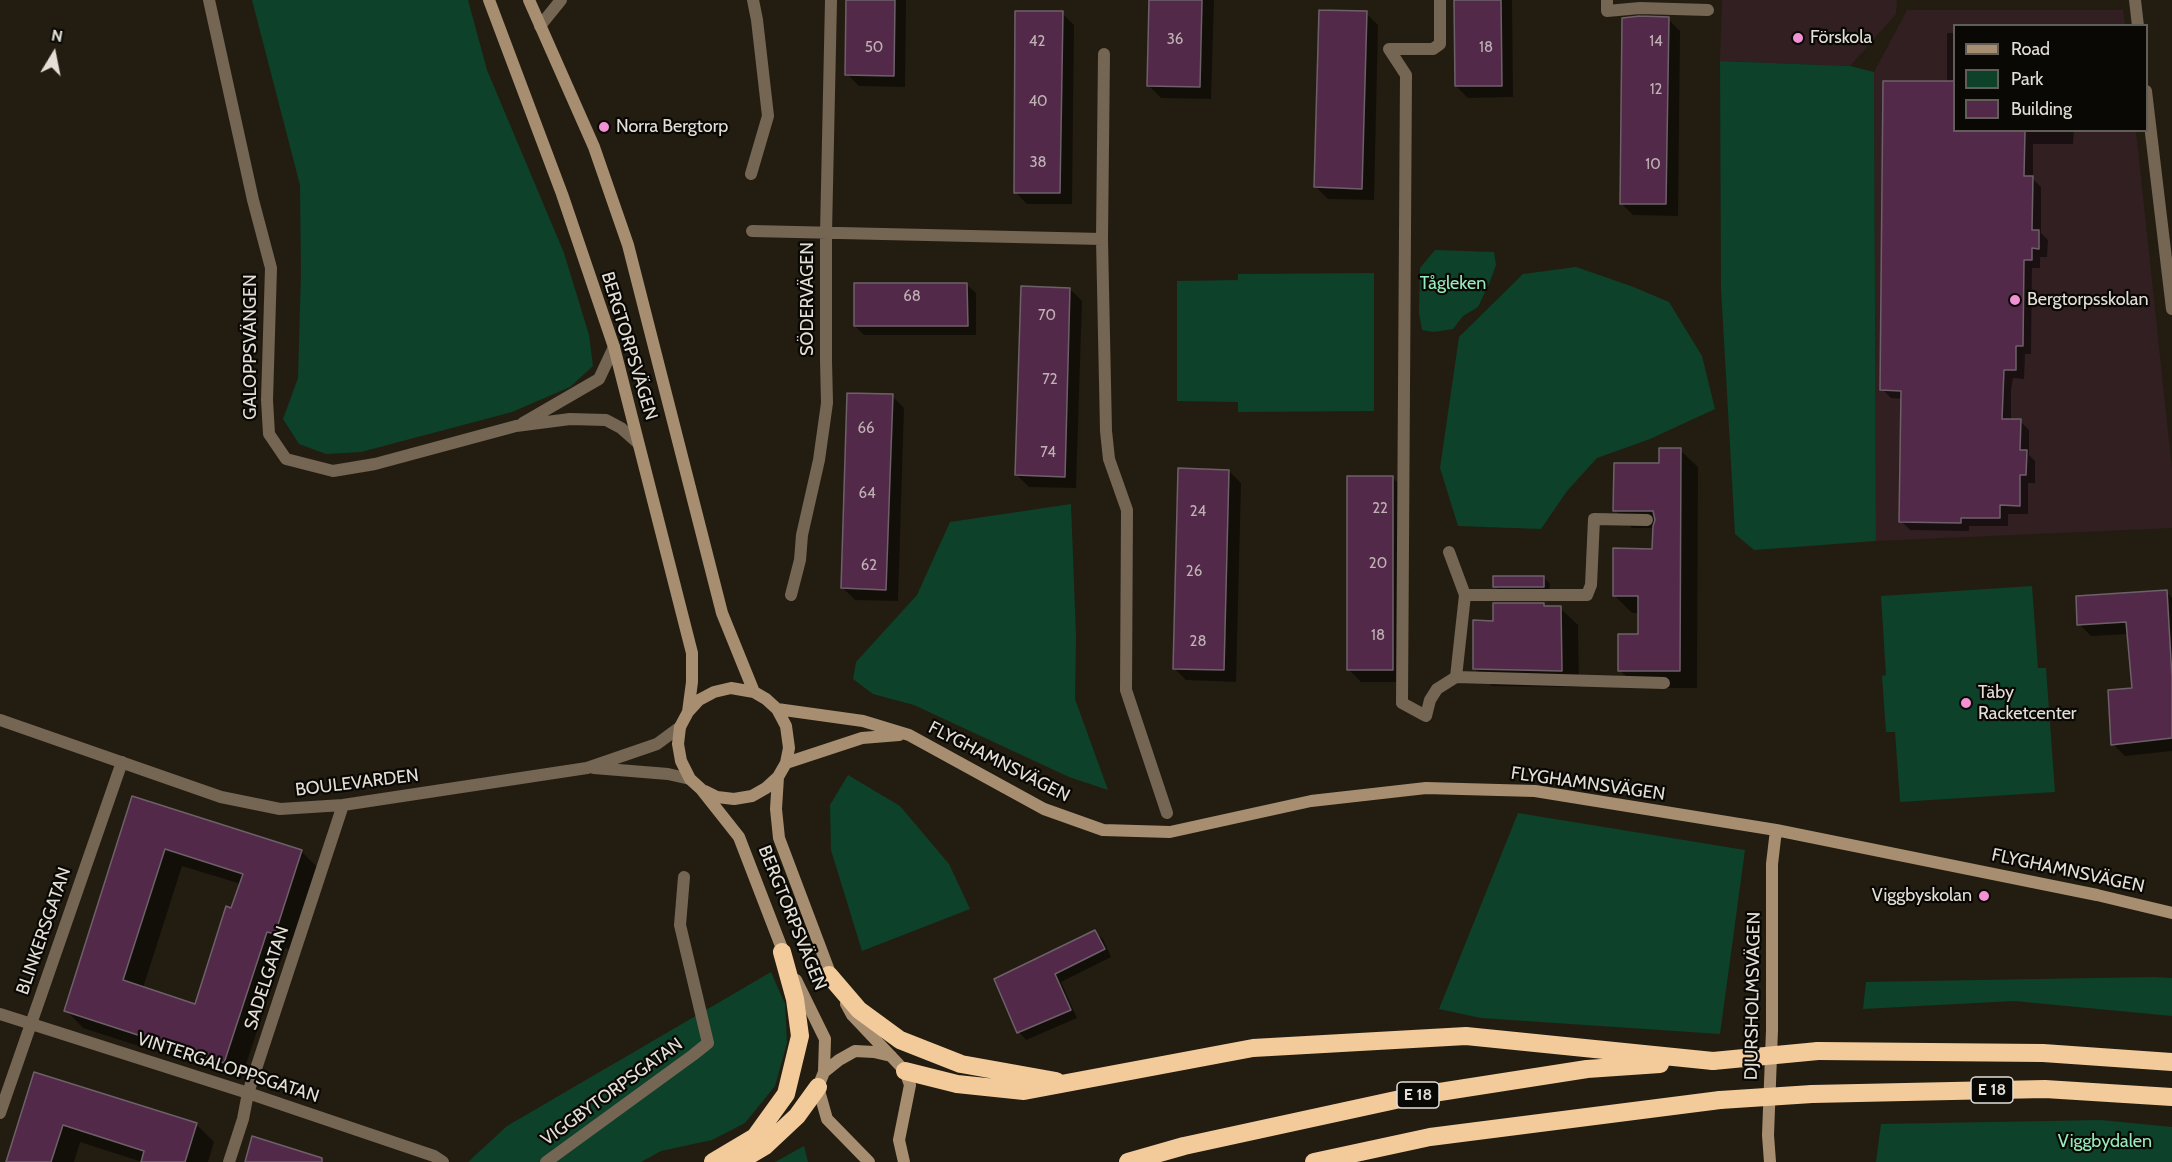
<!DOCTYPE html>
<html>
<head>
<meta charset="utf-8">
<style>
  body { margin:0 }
  #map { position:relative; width:2172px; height:1162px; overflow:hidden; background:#231d11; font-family:Cabin,sans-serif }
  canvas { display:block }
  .legend { position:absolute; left:1953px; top:24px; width:195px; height:108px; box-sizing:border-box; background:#0a0804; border:2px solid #615e58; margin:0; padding:8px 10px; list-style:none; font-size:18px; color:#e3dfd7 }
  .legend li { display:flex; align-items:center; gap:12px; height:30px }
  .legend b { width:30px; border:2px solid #615e58 }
  .north { position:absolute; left:24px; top:24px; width:60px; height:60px; -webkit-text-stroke:4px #0a0804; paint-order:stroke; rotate:10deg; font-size:16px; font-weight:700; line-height:24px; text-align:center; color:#e3dfd7 }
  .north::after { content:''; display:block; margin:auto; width:21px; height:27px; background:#e3dfd7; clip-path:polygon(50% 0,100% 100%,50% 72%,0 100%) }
</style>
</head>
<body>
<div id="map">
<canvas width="2172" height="1162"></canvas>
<ul class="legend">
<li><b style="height:8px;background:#a88e70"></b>Road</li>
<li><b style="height:16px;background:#0d4129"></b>Park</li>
<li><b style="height:16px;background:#532949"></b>Building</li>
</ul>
<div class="north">N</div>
</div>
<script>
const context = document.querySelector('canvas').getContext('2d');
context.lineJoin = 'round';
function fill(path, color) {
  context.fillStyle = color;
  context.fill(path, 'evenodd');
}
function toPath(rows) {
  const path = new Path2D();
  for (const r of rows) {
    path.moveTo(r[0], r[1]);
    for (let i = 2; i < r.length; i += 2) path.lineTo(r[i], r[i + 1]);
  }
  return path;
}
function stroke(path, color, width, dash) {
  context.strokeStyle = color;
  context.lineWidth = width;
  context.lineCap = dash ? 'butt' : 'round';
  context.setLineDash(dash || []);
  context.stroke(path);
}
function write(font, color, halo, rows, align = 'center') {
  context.font = font + ' Cabin,sans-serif';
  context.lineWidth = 4.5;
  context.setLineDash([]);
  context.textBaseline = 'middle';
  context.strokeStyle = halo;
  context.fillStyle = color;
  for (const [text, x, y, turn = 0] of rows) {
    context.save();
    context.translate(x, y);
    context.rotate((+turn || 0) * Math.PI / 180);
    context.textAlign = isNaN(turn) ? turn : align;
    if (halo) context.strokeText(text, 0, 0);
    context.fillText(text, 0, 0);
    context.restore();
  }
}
fill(toPath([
  [1722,0,1897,0,1896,14,1850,66,1720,61],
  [1907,10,2123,10,2125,25,1954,26,1954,130,2136,131,2172,469,2172,528,1876,541,1874,72]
]), '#321f21');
fill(toPath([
  [252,0,468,0,487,70,564,253,589,335,593,366,570,387,512,412,361,452,326,454,299,444,283,419,298,378,301,273,300,185],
  [1720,61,1850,66,1874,72,1876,541,1754,550,1735,534,1721,288],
  [1435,250,1494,252,1496,265,1489,284,1478,307,1463,316,1453,329,1434,332,1422,330,1419,313,1420,268],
  [1576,267,1631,286,1669,302,1702,356,1715,409,1650,439,1597,458,1567,491,1541,529,1458,526,1440,468,1459,337,1523,274],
  [1374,273,1374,411,1238,412,1238,402,1177,401,1177,281,1238,280,1238,274],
  [1071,504,1076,637,1075,699,1108,790,1069,777,914,705,873,694,853,679,856,662,917,595,950,522],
  [2032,586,2038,668,2046,668,2055,792,1900,802,1895,732,1886,732,1882,676,1886,675,1881,596],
  [848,775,900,806,949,864,970,909,862,951,831,850,830,805],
  [1518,813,1745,850,1720,1034,1481,1018,1439,1009],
  [771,972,785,1004,787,1043,775,1086,745,1123,712,1140,661,1151,641,1162,468,1162,507,1126],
  [2153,977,2172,978,2172,1016,2014,1001,1863,1009,1866,982],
  [2101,1120,2172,1127,2172,1162,1876,1162,1881,1124],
  [804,1146,808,1162,775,1162]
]), '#0d4129');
fill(toPath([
  [848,0,906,0,905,87,859,86,847,74],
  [1151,0,1214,0,1211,99,1161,98,1149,86],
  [1456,0,1512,0,1513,97,1468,98,1456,86],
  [1062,13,1074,25,1072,204,1027,204,1015,192],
  [1366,13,1378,25,1374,200,1328,199,1316,187],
  [1668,19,1680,31,1678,216,1633,215,1621,203],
  [1947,33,1954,33,1954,130,2074,130,2073,144,2033,144,2033,179,2041,187,2041,233,2048,240,2047,257,2040,257,2040,268,2032,268,2031,354,2025,354,2024,379,2013,378,2011,390,2011,421,2020,421,2029,430,2029,455,2035,461,2035,483,2028,483,2028,514,2008,514,2008,526,1969,526,1969,531,1910,530,1901,521,1902,399,1891,398,1882,389,1947,83],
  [967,285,976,293,976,335,864,335,855,326],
  [1070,289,1082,301,1076,488,1029,487,1017,475],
  [892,396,904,408,898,601,855,600,843,588],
  [1680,450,1698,467,1697,688,1637,688,1620,670,1640,635,1640,613,1632,613,1614,595,1654,550,1654,528,1632,528,1615,510,1660,465],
  [1229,471,1241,483,1236,682,1186,680,1174,668],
  [1392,477,1404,489,1404,682,1361,682,1349,670],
  [1544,578,1550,584,1549,592,1501,592,1495,586],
  [2166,592,2172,598,2172,751,2125,756,2113,744,2134,690,2128,634,2091,636,2079,624],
  [1543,605,1546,608,1560,608,1578,625,1579,687,1492,686,1475,669,1495,622],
  [133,798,301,851,318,868,292,951,285,948,241,1079,83,1028,66,1010],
  [182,866,241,884,196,1006,143,988],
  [1095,932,1103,939,1111,957,1061,982,1077,1018,1026,1040,1019,1032,996,980],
  [35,1074,197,1125,214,1142,208,1162,142,1162,80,1142,74,1162,8,1162]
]), '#0007');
const building = toPath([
  [846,0,895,0,894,76,845,75,846,0],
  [1149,0,1202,0,1200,87,1147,86,1149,0],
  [1454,0,1501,0,1502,86,1455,86,1454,0],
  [1319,10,1367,11,1362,189,1314,187,1319,10],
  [1015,11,1063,11,1060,193,1014,193,1015,11],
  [1640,16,1669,17,1666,204,1620,204,1622,18,1640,16],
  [1883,81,1954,81,1954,130,2025,130,2024,176,2033,176,2032,230,2039,230,2039,249,2032,248,2032,260,2024,260,2023,346,2016,346,2016,370,2004,370,2002,419,2021,419,2020,450,2027,450,2026,475,2020,475,2020,506,2000,505,2000,518,1961,518,1961,523,1899,522,1901,391,1880,390,1883,81],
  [854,283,967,283,968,326,854,326,854,283],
  [1021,286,1070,288,1065,477,1015,475,1021,286],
  [847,393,893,394,886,590,841,588,847,393],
  [1659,448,1681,448,1680,671,1618,671,1618,634,1638,634,1638,596,1613,596,1613,548,1652,549,1653,526,1655,520,1653,511,1613,511,1614,463,1659,463,1659,448],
  [1178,468,1229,470,1224,670,1173,669,1178,468],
  [1347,476,1393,476,1393,670,1347,670,1347,476],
  [1493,576,1544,576,1544,587,1493,587,1493,576],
  [2167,590,2172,677,2172,738,2111,745,2108,690,2132,688,2126,622,2077,625,2076,596,2167,590],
  [1493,603,1544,603,1544,606,1561,606,1562,671,1473,669,1473,620,1493,621,1493,603],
  [132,796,302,850,275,934,267,932,224,1063,64,1011,132,796],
  [165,849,243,874,231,908,226,906,195,1004,123,980,165,849],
  [1095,930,1105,949,1055,974,1071,1010,1017,1033,994,979,1095,930],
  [34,1072,197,1123,185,1162,141,1162,144,1151,63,1125,51,1162,6,1162,34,1072],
  [252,1136,322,1158,322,1162,245,1162,252,1136]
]);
fill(building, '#532949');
stroke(building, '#6e6069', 1.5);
stroke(toPath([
  [209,0,253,200,271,268,267,400,269,434,286,459,333,471,375,464,516,426,570,419,606,420,621,428,638,443],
  [1440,0,1440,44,1433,49,1389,49,1406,75,1402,703,1426,716,1430,700,1437,689,1456,677,1664,683],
  [1607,0,1607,11,1640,8,1708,10],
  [2135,0,2138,26],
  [540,26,561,0],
  [1104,54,1102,239,1106,431,1109,459,1127,510,1126,690,1167,813],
  [2146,91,2172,309],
  [751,174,768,116,757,20,753,0],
  [752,231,1102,239],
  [523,423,599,379,614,347],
  [1449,552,1465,595,1456,677],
  [791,595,800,560,802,535,819,460,827,403,826,361,826,233,831,0],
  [1465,595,1587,595,1591,585,1594,519,1647,520],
  [0,720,221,797,280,809,343,805,587,768,657,744,680,727],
  [594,768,668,774,690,779],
  [0,1014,248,1093,434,1156,443,1162],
  [0,1113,122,762],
  [229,1162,243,1119,248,1093,343,805],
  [546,1162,693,1055,708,1043,680,925,684,877]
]), '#756553', 12);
stroke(toPath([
  [489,0,562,194,614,347,692,653,692,682,688,712,680,727,678,744,681,761,690,779,701,789,739,837,786,959],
  [529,0,594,147,628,245,722,613,754,692],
  [777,709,863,721,909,735,1044,809,1103,830,1170,832,1311,801,1426,788,1535,791,1776,830,2097,895,2172,913],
  [688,712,699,700,714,692,731,688,754,692,766,699,777,709,786,726,789,748,786,763,778,777,766,788,752,796,734,799,717,797,705,791],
  [786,763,862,738,899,735],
  [778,777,776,809,779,838,833,981],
  [796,980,825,1039,824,1072,818,1087,827,1119,869,1162],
  [846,1004,852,1015,905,1071,910,1085,899,1140,904,1162],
  [824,1072,839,1060,855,1051,874,1052,891,1056],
  [1770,1162,1768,1135,1772,1030,1772,864,1776,830]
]), '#a88e70', 12);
stroke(toPath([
  [829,975,859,1010,900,1040,961,1064,1056,1081],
  [1818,1051,2043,1053,2172,1062],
  [905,1071,957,1084,1024,1091,1253,1048,1466,1036,1713,1061],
  [1812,1094,2045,1089,2172,1097],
  [713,1162,755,1137,786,1094,800,1036,795,999,782,952],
  [738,1162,765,1146,797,1116,818,1087],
  [1128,1162,1184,1146,1414,1096,1587,1069,1660,1064],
  [1314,1162,1430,1137,1720,1100]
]), '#f3ca9a', 18);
stroke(toPath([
  [1713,1061,1818,1051],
  [1720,1100,1812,1094]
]), '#f3ca9a', 18);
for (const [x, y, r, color] of [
  [1798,38,6,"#f391d5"],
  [604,127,6,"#f391d5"],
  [2015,300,6,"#f391d5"],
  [1966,703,6,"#f391d5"],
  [1984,896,6,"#f391d5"]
]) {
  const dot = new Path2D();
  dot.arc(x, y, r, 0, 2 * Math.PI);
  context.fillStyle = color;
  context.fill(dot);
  stroke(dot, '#0a0804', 2);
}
write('15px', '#bfb2b4', null, [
  ["36",1175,40],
  ["42",1037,42],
  ["14",1656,42],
  ["50",874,48],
  ["18",1486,48],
  ["12",1656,90],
  ["40",1038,102],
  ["38",1038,163],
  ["10",1653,165],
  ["68",912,297],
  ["70",1047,316],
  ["72",1050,380],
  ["66",866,429],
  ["74",1048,453],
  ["64",867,494],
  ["22",1380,509],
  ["24",1198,512],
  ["20",1378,564],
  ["62",869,566],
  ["26",1194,572],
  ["18",1378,636],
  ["28",1198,642]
]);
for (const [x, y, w] of [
  [1992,1090,42],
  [1418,1095,42]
]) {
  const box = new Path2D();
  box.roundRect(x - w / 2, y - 13, w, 26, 4.5);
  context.fillStyle = '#0a0804';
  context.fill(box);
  stroke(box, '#e3dfd7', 1.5);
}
write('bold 16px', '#e3dfd7', null, [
  ["E 18",1992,1090],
  ["E 18",1418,1095]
]);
write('18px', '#e3dfd7', '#0a0804', [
  ["Förskola",1810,38],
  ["Norra Bergtorp",616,127],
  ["Bergtorpsskolan",2027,300],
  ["Täby",1978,693],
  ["Racketcenter",1978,714],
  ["Viggbyskolan",1972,896,"right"]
], 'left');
write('18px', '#96ecbc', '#0a0804', [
  ["Tågleken",1453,284],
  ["Viggbydalen",2105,1142]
]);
write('18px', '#e3dfd7', '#0a0804', [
  ["SÖDERVÄGEN",808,299,-90],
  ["BERGTORPSVÄGEN",629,346,73],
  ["GALOPPSVÄNGEN",251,347,-90],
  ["FLYGHAMNSVÄGEN",999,762,27],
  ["BOULEVARDEN",357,783,-7],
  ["FLYGHAMNSVÄGEN",1588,784,8],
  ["FLYGHAMNSVÄGEN",2068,871,12],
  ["BERGTORPSVÄGEN",792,918,68],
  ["BLINKERSGATAN",44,931,-71],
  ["SADELGATAN",267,978,-72],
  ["DJURSHOLMSVÄGEN",1753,996,-89],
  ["VINTERGALOPPSGATAN",228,1068,18],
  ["VIGGBYTORPSGATAN",612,1092,-36]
]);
</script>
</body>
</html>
